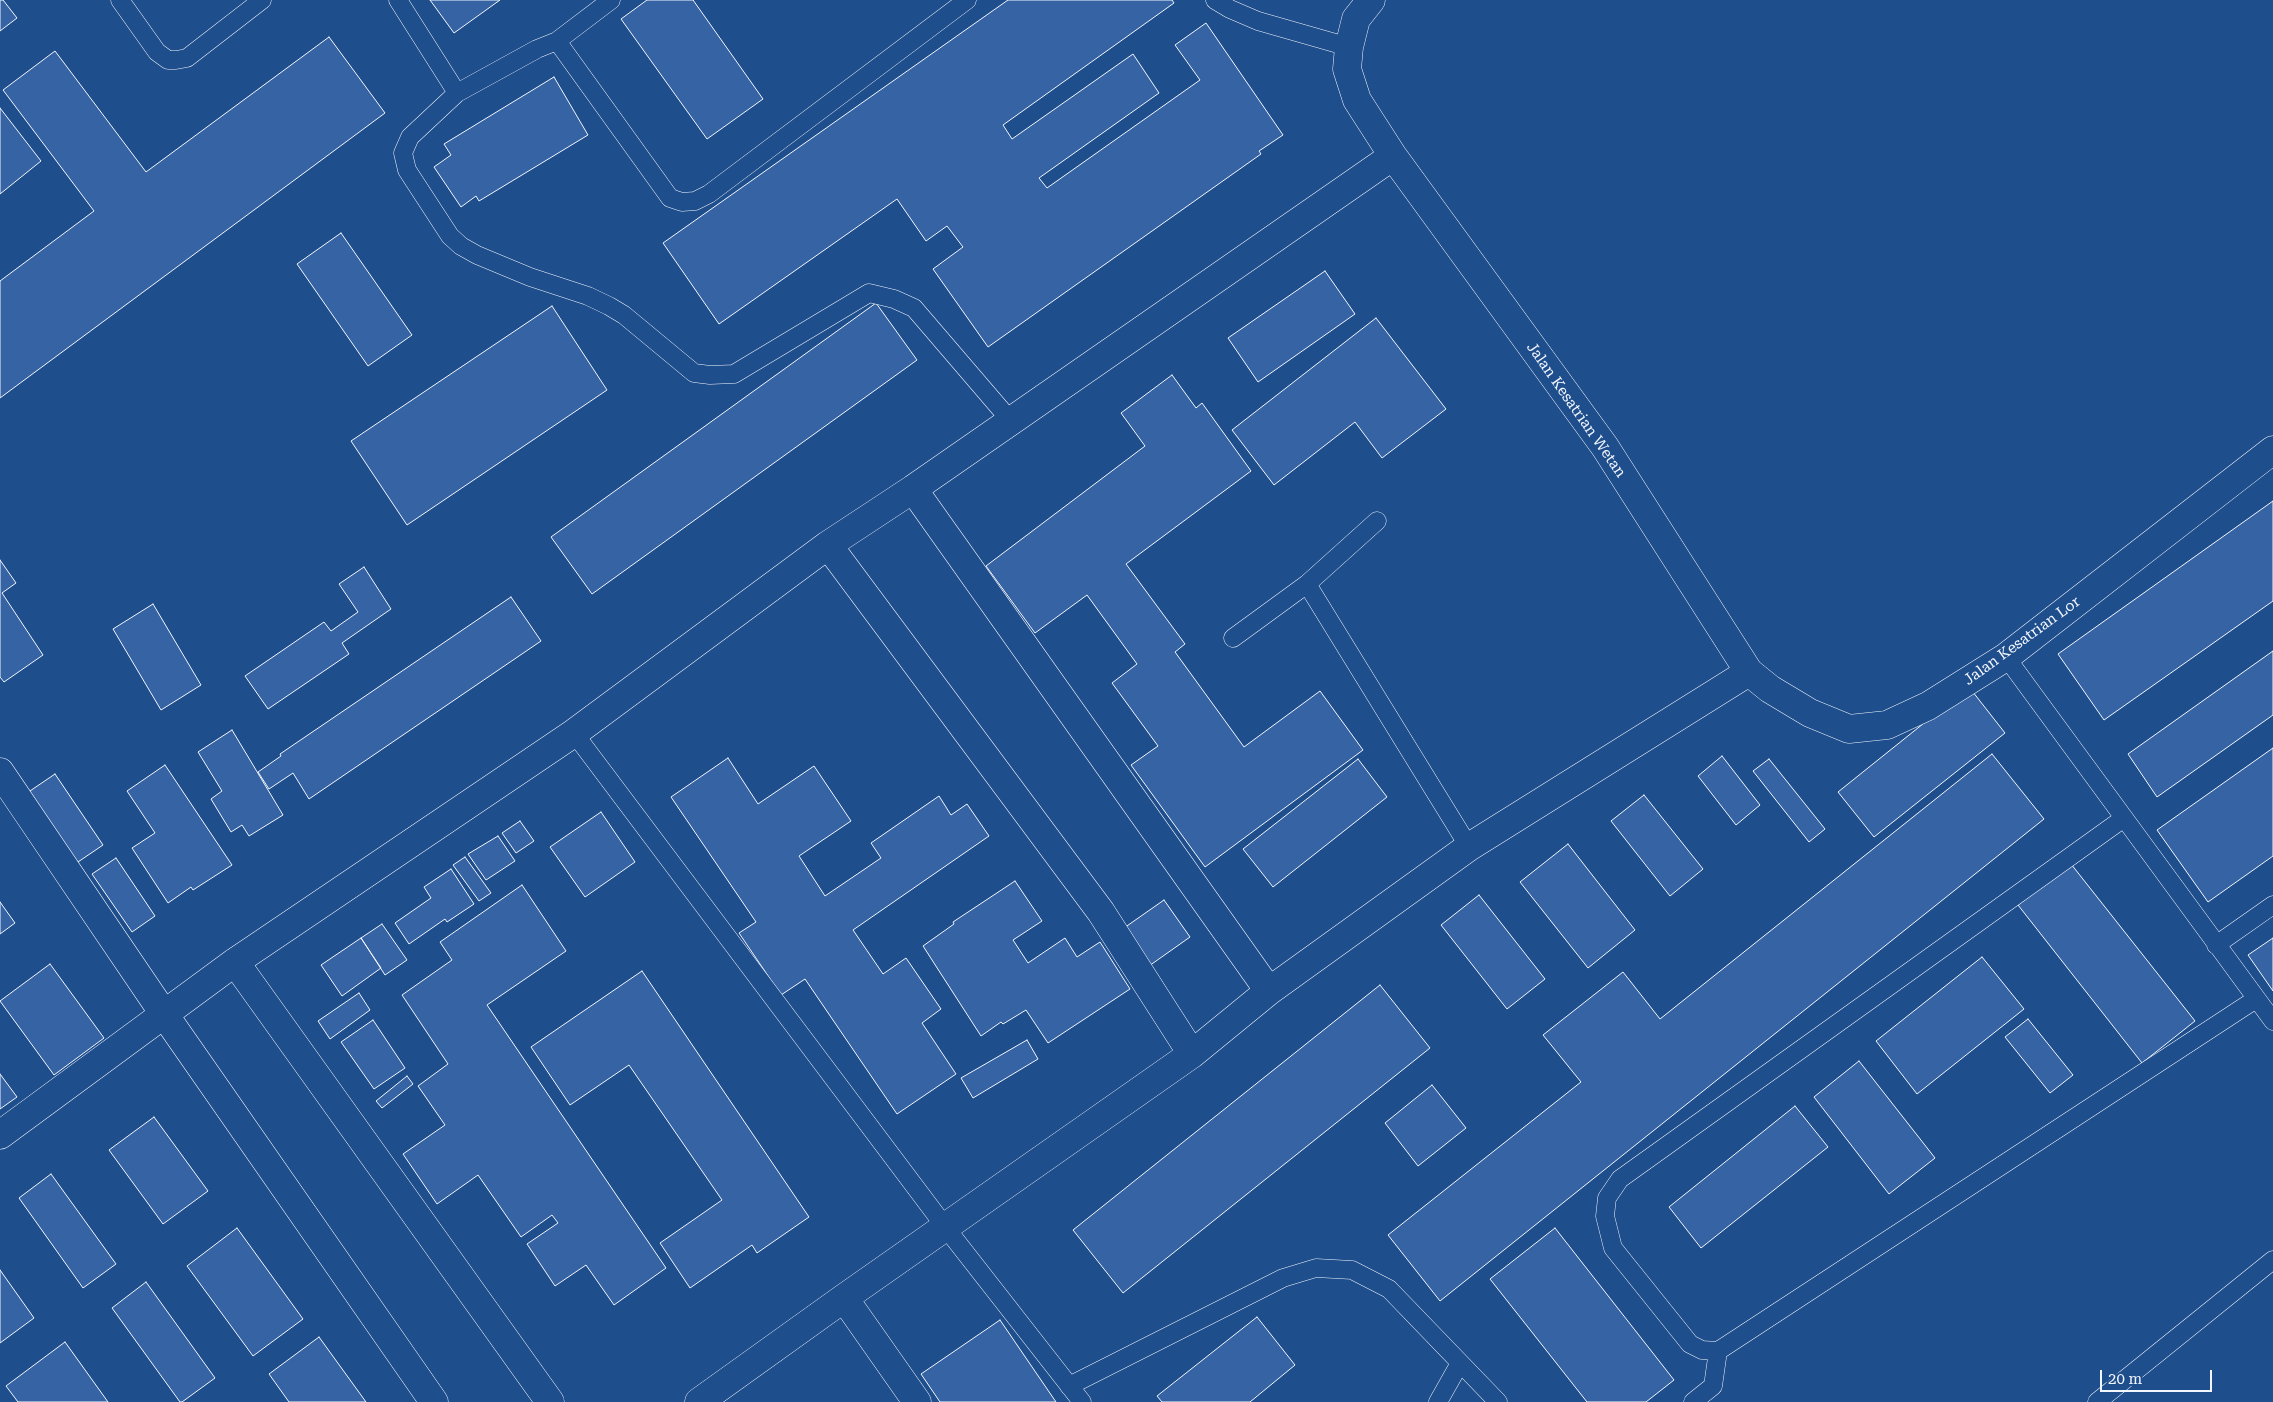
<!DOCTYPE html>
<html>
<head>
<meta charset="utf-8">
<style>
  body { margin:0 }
  #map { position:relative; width:2273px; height:1402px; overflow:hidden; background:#1f4e8c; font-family:"Roboto Serif",serif }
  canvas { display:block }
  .scale { position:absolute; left:2100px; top:1370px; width:112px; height:22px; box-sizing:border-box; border:2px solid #f2f6ff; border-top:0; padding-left:6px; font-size:15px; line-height:18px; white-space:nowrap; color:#f2f6ff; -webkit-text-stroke:4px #1f4e8c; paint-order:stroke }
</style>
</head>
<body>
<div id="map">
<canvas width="2273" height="1402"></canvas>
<div class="scale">20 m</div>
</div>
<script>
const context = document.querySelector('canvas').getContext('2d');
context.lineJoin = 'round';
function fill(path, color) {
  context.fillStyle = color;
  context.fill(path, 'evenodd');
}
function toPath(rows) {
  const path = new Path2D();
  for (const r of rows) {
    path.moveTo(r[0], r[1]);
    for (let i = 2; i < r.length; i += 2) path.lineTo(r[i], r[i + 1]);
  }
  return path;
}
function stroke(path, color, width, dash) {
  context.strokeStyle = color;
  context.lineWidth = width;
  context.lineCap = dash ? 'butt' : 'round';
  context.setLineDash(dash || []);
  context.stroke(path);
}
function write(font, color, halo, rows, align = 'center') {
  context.font = font + ' "Roboto Serif",serif';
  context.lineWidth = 4;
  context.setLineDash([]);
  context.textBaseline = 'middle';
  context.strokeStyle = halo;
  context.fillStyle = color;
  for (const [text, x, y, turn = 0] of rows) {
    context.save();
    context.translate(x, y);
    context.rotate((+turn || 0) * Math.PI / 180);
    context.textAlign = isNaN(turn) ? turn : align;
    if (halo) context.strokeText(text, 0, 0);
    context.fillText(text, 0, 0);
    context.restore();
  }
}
const building = toPath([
  [0,0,3,0,17,18,0,31,0,0],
  [430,0,500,0,454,33,430,0],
  [647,0,693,0,763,99,707,139,621,19,647,0],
  [1008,0,1172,0,1174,3,1003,125,1012,139,1133,54,1159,93,1039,178,1047,188,1200,80,1175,45,1206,23,1283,135,1259,151,1261,154,988,347,933,269,963,247,947,226,926,241,897,199,719,324,663,243,1008,0],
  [329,37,385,113,0,398,0,281,94,211,3,90,55,51,146,172,329,37],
  [554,77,588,135,479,201,476,196,461,207,434,167,451,155,444,144,554,77],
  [0,108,41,161,0,194,0,108],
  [341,233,412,335,368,366,297,264,341,233],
  [1325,271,1355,314,1258,382,1228,338,1325,271],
  [876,303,917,360,592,594,551,537,876,303],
  [552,306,607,390,407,525,351,441,552,306],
  [1376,318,1446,409,1382,458,1355,422,1274,485,1232,430,1376,318],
  [1172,375,1196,408,1202,403,1251,471,1126,564,1185,644,1175,652,1244,747,1320,691,1363,750,1205,867,1131,765,1158,746,1112,683,1137,664,1087,595,1035,633,986,566,1145,446,1121,413,1172,375],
  [2273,501,2273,601,2104,720,2058,654,2273,501],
  [0,560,16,583,2,593,43,655,4,682,0,677,0,560],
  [364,567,391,609,342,643,349,654,268,709,245,676,324,622,331,631,358,612,339,584,364,567],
  [511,597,541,641,309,799,293,773,269,789,258,772,281,756,280,754,511,597],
  [153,604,201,685,161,710,113,629,153,604],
  [2273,651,2273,715,2157,797,2128,754,2273,651],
  [1969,687,2005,733,1874,837,1838,792,1969,687],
  [232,730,283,815,249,836,242,825,231,832,211,799,222,791,198,752,232,730],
  [2273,748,2273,856,2208,902,2157,830,2273,748],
  [1992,754,2044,819,1440,1301,1388,1235,1581,1082,1543,1035,1623,972,1660,1019,1992,754],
  [1722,756,1760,805,1736,825,1698,776,1722,756],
  [728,758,758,804,814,766,851,821,799,856,825,896,881,858,871,843,939,796,951,815,967,804,989,836,853,930,883,974,906,958,941,1009,922,1023,956,1074,897,1114,805,979,781,995,739,933,756,922,671,797,728,758],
  [1358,759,1387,797,1273,887,1243,849,1358,759],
  [1769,759,1825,829,1809,842,1753,771,1769,759],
  [165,765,232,865,193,890,191,887,168,903,132,848,155,833,127,791,165,765],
  [55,774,103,845,75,864,27,793,55,774],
  [1644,795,1703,869,1670,896,1611,821,1644,795],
  [601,812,635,862,585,897,550,847,601,812],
  [520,821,534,841,516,853,502,833,520,821],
  [498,836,515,861,486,880,468,854,498,836],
  [1568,844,1635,930,1588,968,1520,882,1568,844],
  [465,857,491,893,479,901,453,865,465,857],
  [116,858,155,916,132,932,92,874,116,858],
  [2071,864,2195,1021,2142,1063,2018,905,2071,864],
  [451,869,474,904,447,922,445,919,409,944,395,923,431,898,424,887,451,869],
  [1015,881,1042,921,1013,940,1028,963,1065,938,1077,957,1100,942,1130,989,1048,1043,1026,1010,1003,1024,1001,1022,981,1036,923,946,954,924,953,922,1015,881],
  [522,885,566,951,487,1005,666,1268,614,1305,586,1265,555,1286,527,1244,558,1223,552,1215,521,1237,478,1175,437,1204,403,1154,445,1125,418,1086,448,1064,402,995,452,960,440,942,522,885],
  [1479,895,1545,979,1507,1009,1441,925,1479,895],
  [1164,900,1190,937,1149,966,1124,928,1164,900],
  [0,902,15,923,0,934,0,902],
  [382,924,407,960,385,975,361,938,382,924],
  [361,938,381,968,342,996,321,965,361,938],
  [2273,938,2273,991,2248,955,2273,938],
  [1982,957,2024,1009,1917,1094,1876,1041,1982,957],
  [50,964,104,1038,54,1075,0,1001,50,964],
  [642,971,809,1217,757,1253,752,1245,690,1288,660,1243,722,1200,629,1065,570,1105,531,1047,642,971],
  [1380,985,1430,1048,1123,1293,1073,1230,1380,985],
  [359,993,370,1010,330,1039,318,1021,359,993],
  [2028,1019,2073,1075,2050,1093,2005,1037,2028,1019],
  [373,1020,405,1068,374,1089,341,1042,373,1020],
  [1027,1040,1038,1059,973,1098,961,1078,1027,1040],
  [1859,1061,1935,1158,1889,1194,1814,1097,1859,1061],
  [0,1074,17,1097,0,1109,0,1074],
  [407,1076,413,1084,382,1108,376,1101,407,1076],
  [1432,1085,1466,1128,1418,1166,1385,1123,1432,1085],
  [1795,1106,1828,1147,1701,1248,1669,1207,1795,1106],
  [154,1117,208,1191,163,1224,109,1150,154,1117],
  [51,1174,116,1264,83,1288,19,1198,51,1174],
  [237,1228,303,1319,253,1356,187,1266,237,1228],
  [1555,1228,1674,1380,1646,1402,1587,1402,1490,1279,1555,1228],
  [0,1270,34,1318,0,1343,0,1270],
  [146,1282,215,1378,182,1402,180,1402,112,1308,146,1282],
  [1257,1317,1295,1365,1250,1402,1162,1402,1157,1396,1257,1317],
  [1000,1320,1056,1402,940,1402,921,1374,1000,1320],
  [319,1337,366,1402,289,1402,269,1374,319,1337],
  [65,1342,108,1402,18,1402,6,1386,65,1342]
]);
fill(building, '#3563a3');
stroke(building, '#f2f6ff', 1);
const lane = toPath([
  [120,0,157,52,168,60,176,60,187,58,262,0],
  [398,0,457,93,410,137,403,153,407,170,450,236,461,246,477,255,530,277,588,296,609,306,624,315,694,373,710,375,734,374,869,293,894,299,914,308,1010,420],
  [1215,0,1230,9,1258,21,1349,47],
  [557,41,670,198,682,202,695,201,709,194,967,0],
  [457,93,537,49,557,41,611,0],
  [1377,521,1307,584,1469,847],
  [1233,638,1307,584],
  [2006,657,2273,1021],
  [574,733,946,1228,1082,1402],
  [2124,818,1620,1179,1607,1198,1605,1216,1613,1248,1690,1344,1702,1350,1718,1351,2256,999],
  [2216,945,2273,905],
  [1069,1386,1283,1278,1316,1268,1352,1270,1389,1289,1498,1402],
  [1438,1402,1460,1363],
  [1693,1402,1713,1386,1718,1351],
  [2097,1402,2273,1260]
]);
const street = toPath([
  [1371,0,1356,19,1349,47,1347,69,1357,100,1393,156,1605,447,1749,672,1770,689,1810,713,1849,729,1887,725,1928,706,2006,657,2273,450],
  [913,489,1269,991],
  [828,545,1101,912,1192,1054],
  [0,772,164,1014,434,1402],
  [235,962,550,1402],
  [0,1135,235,962,574,733,828,545,913,489,1393,156],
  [844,1298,917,1402],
  [699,1402,844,1298,1192,1054,1269,991,1469,847,1749,672]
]);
stroke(lane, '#f2f6ff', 19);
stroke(street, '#f2f6ff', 29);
stroke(lane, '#1f4e8c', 18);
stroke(street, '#1f4e8c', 28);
write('15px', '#f2f6ff', '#1f4e8c', [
  ["Jalan Kesatrian Wetan",1576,410,55],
  ["Jalan Kesatrian Lor",2022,641,-36]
]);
</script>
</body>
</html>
